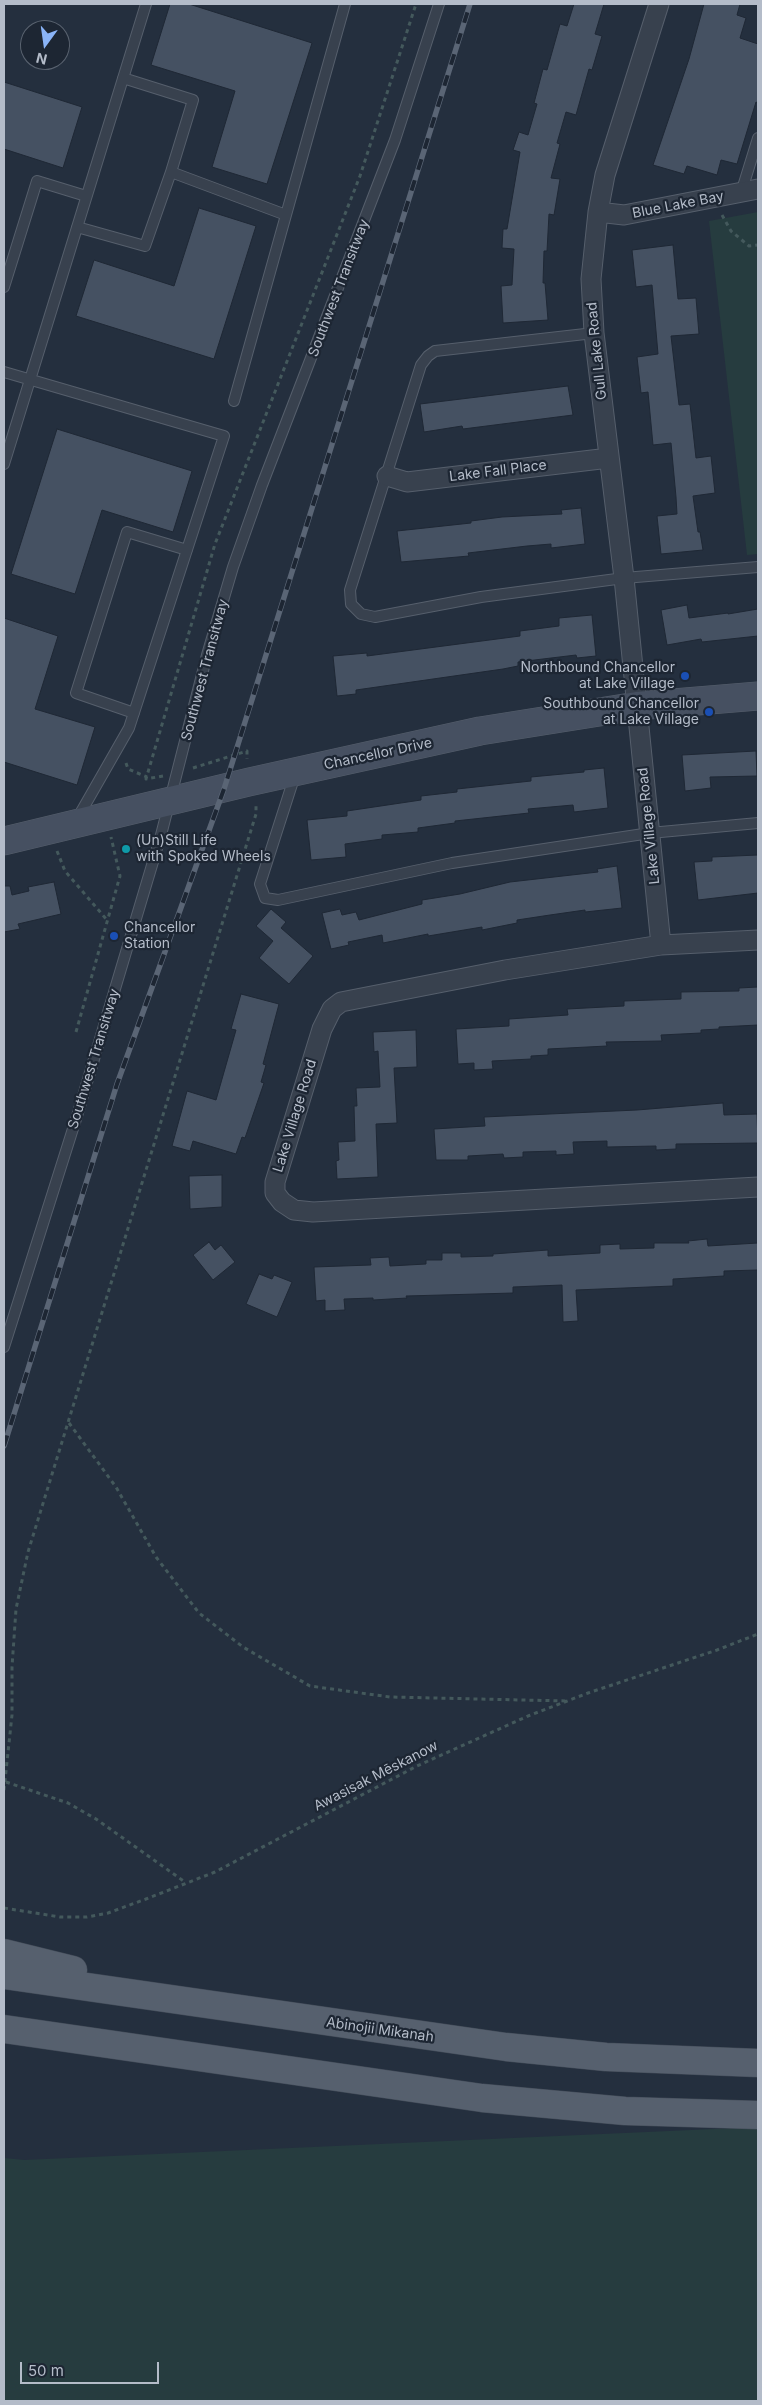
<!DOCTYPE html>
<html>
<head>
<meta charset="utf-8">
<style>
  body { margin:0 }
  #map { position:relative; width:762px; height:2405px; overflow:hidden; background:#242f3e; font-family:Inter,sans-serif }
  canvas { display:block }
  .frame { position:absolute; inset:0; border:5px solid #b4bcc9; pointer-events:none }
  .north { position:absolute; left:20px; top:20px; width:50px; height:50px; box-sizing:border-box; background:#1d2633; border:1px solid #59626f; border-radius:50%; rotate:194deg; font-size:14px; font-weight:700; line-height:20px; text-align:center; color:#b4bcc9 }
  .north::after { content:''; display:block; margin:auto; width:18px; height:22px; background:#8ab4f8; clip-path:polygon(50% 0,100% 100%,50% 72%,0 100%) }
  .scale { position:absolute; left:20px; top:2362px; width:139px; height:22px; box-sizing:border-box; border:2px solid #b4bcc9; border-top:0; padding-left:6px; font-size:15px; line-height:18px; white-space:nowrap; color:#b4bcc9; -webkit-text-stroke:4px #1d2633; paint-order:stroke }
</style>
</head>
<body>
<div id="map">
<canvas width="762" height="2405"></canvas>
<div class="frame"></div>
<div class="north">N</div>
<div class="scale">50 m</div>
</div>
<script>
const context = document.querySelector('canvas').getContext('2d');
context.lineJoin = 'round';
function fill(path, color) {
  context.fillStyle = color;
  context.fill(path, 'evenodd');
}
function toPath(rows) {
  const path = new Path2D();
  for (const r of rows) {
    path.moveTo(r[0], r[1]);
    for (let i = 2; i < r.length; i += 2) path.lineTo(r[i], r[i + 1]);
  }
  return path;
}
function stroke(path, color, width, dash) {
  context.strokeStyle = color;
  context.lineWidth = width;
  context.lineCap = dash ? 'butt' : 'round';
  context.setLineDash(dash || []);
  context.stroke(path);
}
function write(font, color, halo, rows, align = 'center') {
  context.font = font + ' Inter,sans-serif';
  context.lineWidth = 4.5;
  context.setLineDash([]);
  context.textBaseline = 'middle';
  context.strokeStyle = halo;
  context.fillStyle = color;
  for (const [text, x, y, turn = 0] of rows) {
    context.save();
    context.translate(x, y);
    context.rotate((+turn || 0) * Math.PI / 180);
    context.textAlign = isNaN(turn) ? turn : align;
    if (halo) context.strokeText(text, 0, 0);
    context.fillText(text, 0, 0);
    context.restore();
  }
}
fill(toPath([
  [758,212,758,554,747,555,709,221],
  [758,2127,758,2401,4,2401,4,2158,24,2160]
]), '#263c3f');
const building = toPath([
  [170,4,189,4,312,43,267,184,212,167,235,91,151,65,170,4],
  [574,4,604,4,595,34,602,36,592,70,589,69,576,115,566,112,557,143,560,144,551,178,560,179,554,215,549,214,547,251,544,251,543,283,545,283,548,320,503,323,501,286,512,285,514,249,502,248,503,229,507,229,520,152,513,150,519,132,528,135,537,104,534,103,543,69,547,70,560,24,567,26,574,4],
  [704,4,740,4,737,15,746,18,740,38,758,44,758,103,756,102,737,164,721,160,717,175,687,166,684,174,653,165,689,59,704,4],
  [4,82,82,107,63,168,4,149,4,82],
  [199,208,256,226,214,359,76,316,94,260,174,286,199,208],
  [673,245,678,299,696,298,699,334,671,336,679,405,690,404,696,458,711,456,715,493,693,496,698,532,700,532,703,550,661,554,657,516,677,514,676,497,671,443,653,445,648,392,641,393,637,357,658,354,652,285,636,287,632,250,673,245],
  [568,386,573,415,463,429,462,426,424,432,420,404,568,386],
  [57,429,192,471,173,532,102,510,75,594,11,574,57,429],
  [581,508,585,544,551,548,551,544,527,546,468,553,469,556,401,562,397,531,471,523,471,521,502,517,562,514,561,510,581,508],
  [687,605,689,618,728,613,728,614,758,609,758,636,702,642,701,639,667,645,661,610,687,605],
  [592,615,596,656,577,658,576,655,518,662,518,666,503,669,356,690,356,694,337,696,333,656,367,653,367,656,520,636,520,631,559,626,559,618,592,615],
  [4,618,58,636,35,709,95,727,77,785,4,762,4,618],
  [756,751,757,776,710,777,711,788,685,791,682,755,756,751],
  [604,768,608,808,574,812,573,805,528,809,529,813,455,821,455,823,418,828,418,832,382,835,382,839,345,844,346,857,311,860,307,820,347,816,347,811,421,800,421,796,457,792,457,789,531,781,531,777,584,772,584,770,604,768],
  [758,855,758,893,698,900,694,862,712,861,712,857,758,855],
  [617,866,622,908,585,912,585,910,550,915,517,920,517,923,482,930,482,927,428,936,428,934,383,943,382,935,348,942,349,945,331,949,322,913,340,909,342,915,356,912,359,920,422,904,422,900,460,894,510,882,598,872,597,869,617,866],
  [54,882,61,914,18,924,20,929,4,932,4,886,10,886,12,895,29,891,28,887,54,882],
  [271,909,286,922,281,928,313,956,289,984,259,958,273,941,256,926,271,909],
  [758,987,758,1025,719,1027,719,1029,701,1030,701,1033,661,1035,662,1041,606,1042,607,1046,548,1049,548,1055,531,1056,531,1059,492,1061,493,1069,474,1070,474,1063,458,1064,456,1029,509,1026,509,1019,568,1015,567,1009,624,1006,624,1001,681,999,681,992,739,991,739,988,758,987],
  [241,994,279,1004,263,1064,266,1065,261,1082,264,1083,245,1138,242,1137,236,1154,193,1141,190,1151,172,1146,187,1091,216,1100,236,1030,231,1029,241,994],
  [416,1030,417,1067,394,1068,397,1123,376,1124,378,1177,337,1179,336,1161,339,1160,338,1142,355,1141,354,1106,357,1106,356,1088,380,1087,378,1051,374,1052,373,1032,416,1030],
  [723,1103,724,1115,757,1114,758,1143,676,1144,676,1149,656,1150,656,1146,607,1147,607,1141,573,1142,574,1154,556,1155,556,1151,523,1152,523,1157,504,1158,503,1154,468,1156,468,1160,436,1160,434,1129,485,1126,484,1117,637,1110,723,1103],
  [222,1175,222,1207,190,1209,189,1176,222,1175],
  [707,1239,708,1246,758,1243,758,1270,724,1271,724,1276,673,1279,673,1286,576,1290,578,1321,563,1322,562,1285,513,1287,513,1293,406,1296,407,1298,373,1300,373,1298,344,1299,345,1310,325,1311,325,1300,316,1301,314,1267,371,1265,370,1258,389,1257,390,1266,426,1264,426,1260,442,1260,442,1253,461,1253,461,1257,493,1256,493,1254,548,1250,548,1256,600,1253,600,1245,620,1244,620,1249,654,1248,654,1243,689,1243,688,1241,707,1239],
  [209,1242,215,1250,221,1245,235,1262,213,1280,193,1255,209,1242],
  [259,1274,272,1279,274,1275,292,1282,277,1317,246,1304,259,1274]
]);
fill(building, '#455162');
stroke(building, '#1f2835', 1);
const lane = toPath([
  [123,78,193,100,171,172],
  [741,193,758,138],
  [77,227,145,246,171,172,286,215],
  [4,287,37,181,86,196],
  [594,333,435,351,428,356,421,365,350,590,351,604,361,614,375,617,481,597,624,578,758,567],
  [4,372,224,436,129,728,77,819],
  [234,401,345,4],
  [4,464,146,4],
  [134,713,76,693,127,532,187,550],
  [295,775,260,884,265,898,278,900,452,863,650,833,758,823],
  [4,1347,77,1116,161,835,207,655,233,567,262,485,395,140,439,4]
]);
const street = toPath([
  [659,4,605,175,598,212,591,279,594,333,624,578,661,945,505,970,341,1002,332,1009,322,1029,275,1182,275,1193,282,1202,294,1210,313,1212,758,1187],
  [598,212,624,215,758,189],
  [387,476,407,482,609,458],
  [661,945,758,940]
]);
const secondary = toPath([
  [4,841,249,782,480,731,637,706,758,696]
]);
const primary = toPath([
  [4,1953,73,1970],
  [4,1975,506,2047,606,2057,758,2063],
  [4,2029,482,2098,625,2111,758,2115]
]);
stroke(lane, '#565f6c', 12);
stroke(street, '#565f6c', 21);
stroke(secondary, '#565f6c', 29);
stroke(primary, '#414a57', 29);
stroke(toPath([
  [722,215,731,231,749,246,758,245],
  [126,763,128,769,147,777],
  [193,768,247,751,247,759],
  [163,776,146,779,215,544,360,176,416,4],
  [57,851,65,871,107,920],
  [76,1032,120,876,111,837],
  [69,1423,116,1487,156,1557,199,1613,243,1647,310,1686,390,1697,567,1701],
  [6,1782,68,1803,96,1819,185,1882],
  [4,1790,12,1715,12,1667,16,1609,28,1552,256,814,256,804],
  [4,1908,60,1917,87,1917,108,1913,146,1899,215,1872,417,1766,528,1716,588,1693,717,1650,758,1634]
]), '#44595c', 3, [4, 4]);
stroke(lane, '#38414e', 10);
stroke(street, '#38414e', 19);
stroke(secondary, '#465061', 28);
stroke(primary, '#56606e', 28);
const rail = toPath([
  [4,1446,117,1084,224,789,470,4]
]);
stroke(rail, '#5a6575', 5.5);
stroke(rail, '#1d2633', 4, [11]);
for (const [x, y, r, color] of [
  [685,676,5,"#1a4fb4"],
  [709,712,5,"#1a4fb4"],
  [126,849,5,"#0f9aa8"],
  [114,936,5,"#1a4fb4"]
]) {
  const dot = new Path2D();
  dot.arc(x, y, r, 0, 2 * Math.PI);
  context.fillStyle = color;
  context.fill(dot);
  stroke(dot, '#1d2633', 2);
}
write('14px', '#b4bcc9', '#1d2633', [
  ["Blue Lake Bay",678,205,-11],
  ["Southwest Transitway",339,288,-69],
  ["Gull Lake Road",597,351,-96],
  ["Lake Fall Place",498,471,-7],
  ["Southwest Transitway",205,670,-75],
  ["Chancellor Drive",378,754,-12],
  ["Lake Village Road",649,826,-96],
  ["Southwest Transitway",94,1059,-73],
  ["Lake Village Road",295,1116,-73],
  ["Awasisak Mēskanow",376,1776,-27],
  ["Abinojii Mikanah",380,2030,8]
]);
write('14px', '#b4bcc9', '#1d2633', [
  ["Northbound Chancellor",675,668],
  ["at Lake Village",675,684],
  ["Southbound Chancellor",699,704],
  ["at Lake Village",699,720],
  ["(Un)Still Life",136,841,"left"],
  ["with Spoked Wheels",136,857,"left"],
  ["Chancellor",124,928,"left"],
  ["Station",124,944,"left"]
], 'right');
</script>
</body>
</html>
